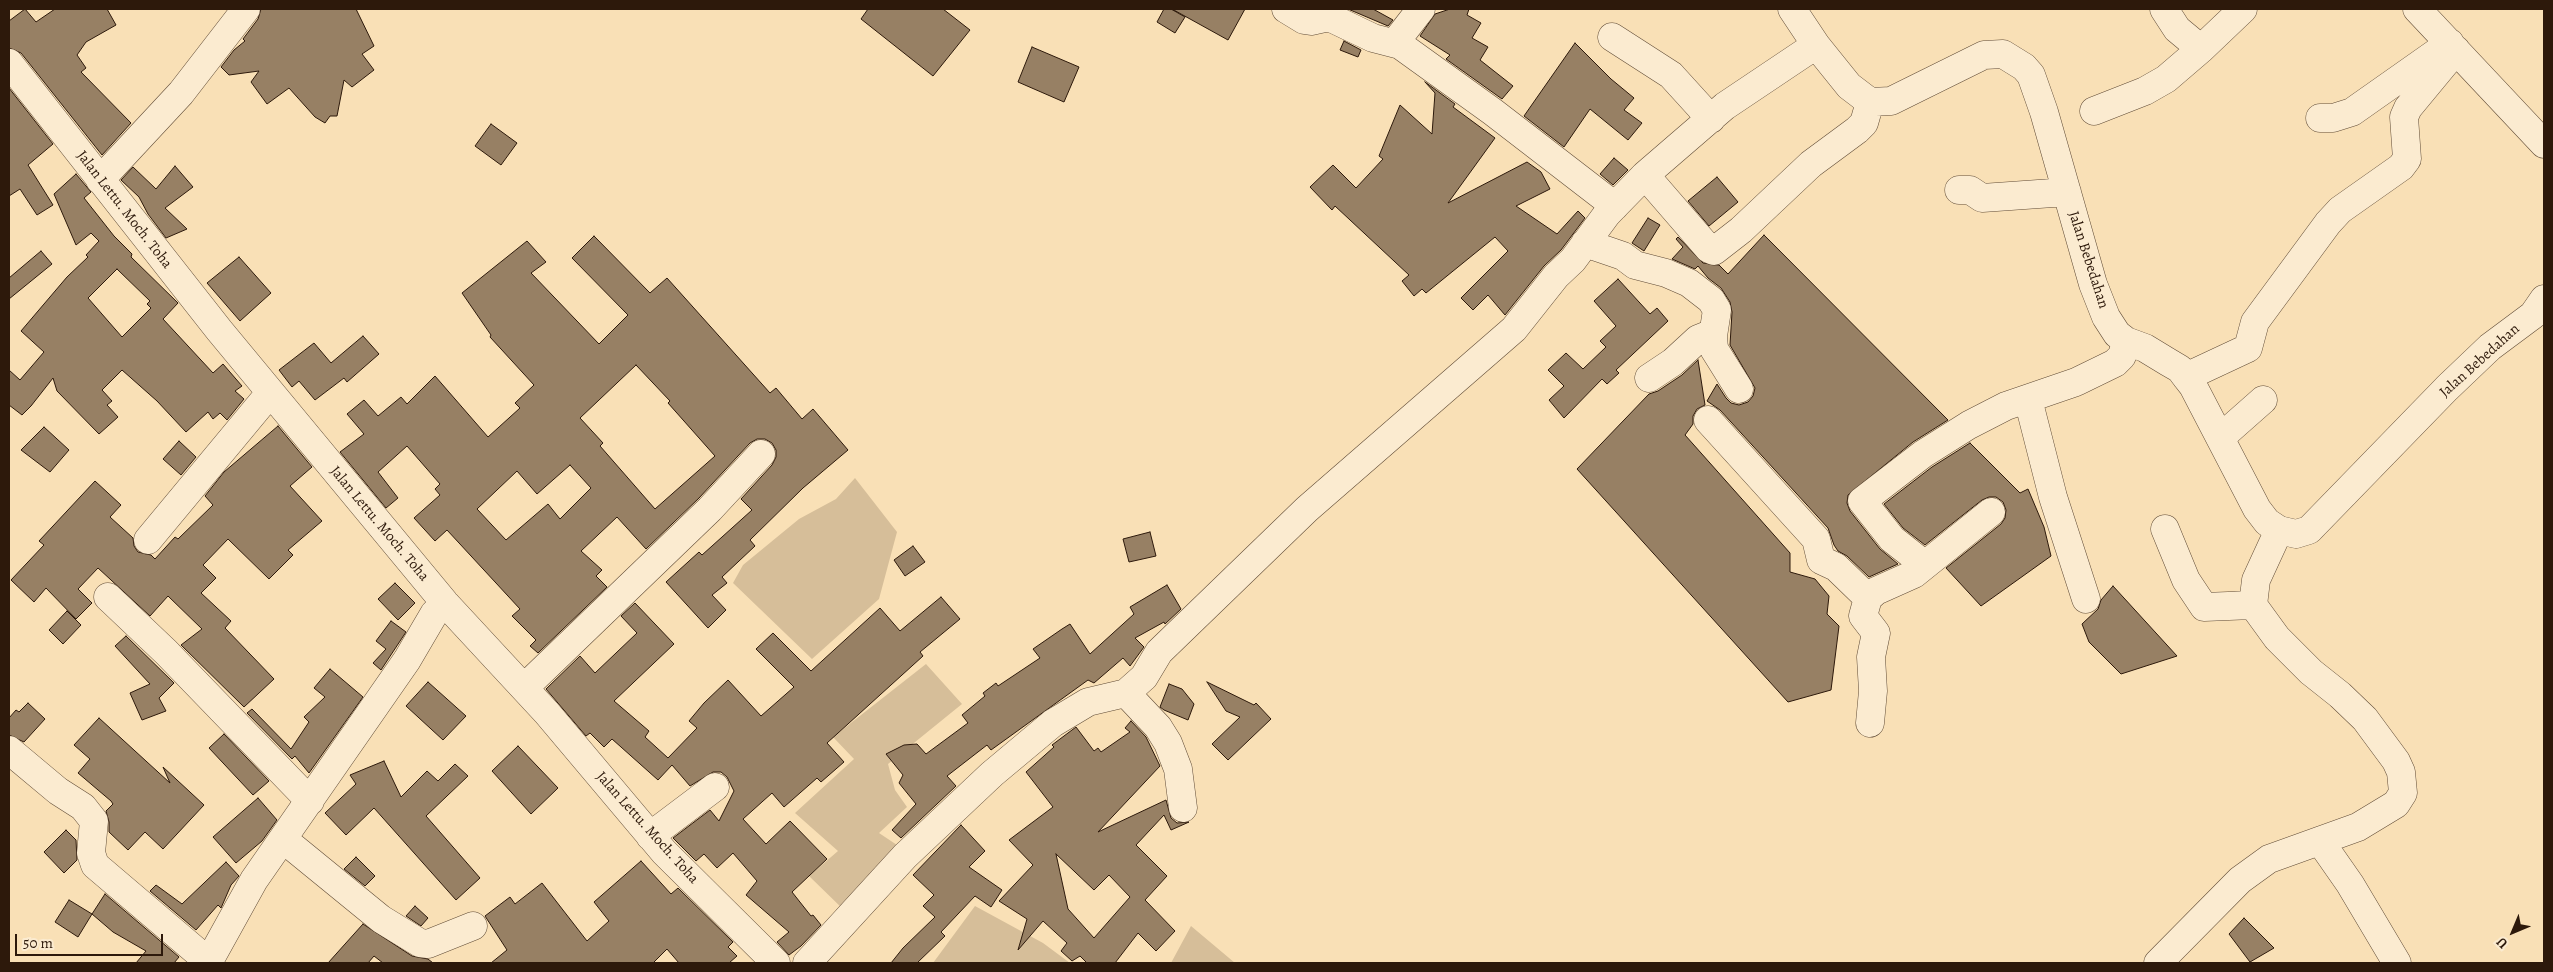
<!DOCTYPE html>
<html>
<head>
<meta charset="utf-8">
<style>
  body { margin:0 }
  #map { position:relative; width:2553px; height:972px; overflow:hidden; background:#f9e0b6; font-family:Alegreya,serif }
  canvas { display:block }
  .frame { position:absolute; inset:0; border:10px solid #2d190b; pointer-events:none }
  .north { position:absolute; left:2488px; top:907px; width:50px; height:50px; -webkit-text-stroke:4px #fbebd0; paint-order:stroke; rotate:225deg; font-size:14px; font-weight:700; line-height:20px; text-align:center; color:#2d190b }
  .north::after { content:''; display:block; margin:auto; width:18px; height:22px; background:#2d190b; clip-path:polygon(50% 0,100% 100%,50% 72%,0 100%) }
  .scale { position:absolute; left:15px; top:934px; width:148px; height:22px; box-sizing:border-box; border:2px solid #2d190b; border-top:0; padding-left:6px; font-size:15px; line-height:18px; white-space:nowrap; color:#2d190b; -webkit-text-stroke:4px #fbebd0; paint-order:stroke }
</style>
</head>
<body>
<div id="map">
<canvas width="2553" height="972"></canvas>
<div class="frame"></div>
<div class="north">U</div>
<div class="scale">50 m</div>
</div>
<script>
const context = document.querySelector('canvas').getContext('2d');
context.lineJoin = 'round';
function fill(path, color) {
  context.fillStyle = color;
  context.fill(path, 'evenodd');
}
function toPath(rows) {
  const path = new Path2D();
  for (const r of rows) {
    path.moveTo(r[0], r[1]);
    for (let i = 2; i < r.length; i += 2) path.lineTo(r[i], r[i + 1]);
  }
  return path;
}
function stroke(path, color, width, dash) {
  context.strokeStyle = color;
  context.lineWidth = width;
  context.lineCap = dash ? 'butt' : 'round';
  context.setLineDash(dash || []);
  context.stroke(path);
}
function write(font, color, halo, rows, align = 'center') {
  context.font = font + ' Alegreya,serif';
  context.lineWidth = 4;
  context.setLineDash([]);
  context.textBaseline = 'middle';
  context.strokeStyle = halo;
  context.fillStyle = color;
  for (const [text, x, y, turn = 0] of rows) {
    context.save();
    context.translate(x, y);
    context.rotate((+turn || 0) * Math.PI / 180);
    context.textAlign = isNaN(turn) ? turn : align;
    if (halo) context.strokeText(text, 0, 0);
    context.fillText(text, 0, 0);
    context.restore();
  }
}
fill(toPath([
  [855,478,897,532,879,599,812,659,733,583,743,565,799,519,836,499],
  [926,664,962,704,888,764,895,790,907,807,879,833,903,849,846,912,809,876,838,851,795,813,854,759,833,737],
  [975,906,1043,943,1070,963,933,963],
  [1191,926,1235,963,1171,963]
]), '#d6be99');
const building = toPath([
  [25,9,36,22,55,9,107,9,116,25,86,42,77,55,86,68,81,72,131,123,102,155,21,53,9,48,9,21,25,9],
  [261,9,356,9,374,46,362,54,374,70,352,87,344,80,337,116,330,116,325,123,315,117,289,88,267,104,251,82,259,71,229,75,221,67,234,50,245,41,243,39,258,19,261,9],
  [868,9,943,9,970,30,933,76,861,19,868,9],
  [1164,9,1171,9,1185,17,1175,33,1157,22,1164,9],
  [1172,9,1245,9,1228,40,1172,9],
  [1348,9,1373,9,1393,20,1388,26,1348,9],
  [1450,9,1469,9,1467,15,1481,23,1472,38,1488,47,1480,60,1513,86,1502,99,1446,59,1450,55,1420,36,1435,14,1450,9],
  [1344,41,1361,50,1358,57,1340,50,1344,41],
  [1575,43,1611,79,1634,98,1624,110,1642,123,1628,140,1590,109,1564,147,1524,116,1575,43],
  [1032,47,1079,67,1064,102,1018,82,1032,47],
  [1425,82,1455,104,1453,107,1495,138,1448,203,1527,162,1541,172,1550,189,1516,206,1557,234,1578,211,1585,218,1561,250,1544,266,1505,315,1488,295,1473,310,1461,298,1508,251,1495,237,1426,293,1422,289,1414,296,1402,281,1409,275,1335,206,1332,210,1310,187,1333,165,1356,188,1383,159,1379,156,1400,105,1432,134,1435,93,1425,82],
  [9,88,53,144,28,165,53,205,37,215,20,189,9,196,9,88],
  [491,124,517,143,501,165,475,146,491,124],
  [1614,158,1628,170,1613,185,1600,174,1614,158],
  [175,166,193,187,165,208,187,229,166,238,148,214,139,197,121,180,133,167,156,189,175,166],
  [76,174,91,192,84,198,114,236,132,254,131,257,178,303,163,319,213,373,223,364,242,386,235,391,244,399,227,420,220,413,213,419,208,412,186,432,157,401,122,370,102,390,112,401,107,405,118,417,99,434,57,391,53,378,31,406,22,415,9,405,9,370,20,380,44,352,21,331,67,277,88,257,86,255,99,241,91,233,76,245,54,194,76,174],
  [117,269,150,301,147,304,151,308,122,337,88,298,117,269],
  [1717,177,1738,202,1709,226,1688,201,1717,177],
  [1648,218,1660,225,1644,251,1632,243,1648,218],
  [1764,235,1948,420,1913,442,1848,495,1847,503,1850,511,1880,549,1898,564,1869,577,1847,556,1838,551,1834,545,1828,528,1720,410,1707,401,1717,384,1726,398,1731,403,1739,405,1748,402,1753,396,1755,388,1730,345,1732,312,1730,302,1721,288,1708,278,1698,266,1695,269,1672,259,1683,247,1676,239,1678,237,1703,263,1719,265,1728,274,1764,235],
  [594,236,650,293,667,278,770,393,776,388,802,419,813,409,848,450,803,488,750,540,755,546,722,577,727,583,712,595,726,610,708,628,666,582,699,552,702,555,752,510,741,499,772,465,776,457,776,450,772,443,765,439,757,439,750,443,699,498,646,549,617,517,581,551,602,570,596,576,607,587,538,653,530,646,536,640,512,616,520,609,447,530,435,541,414,518,440,495,435,489,440,484,407,446,378,472,398,498,386,508,340,452,364,434,347,414,364,400,378,416,401,397,407,404,435,376,488,437,520,408,515,403,534,385,490,337,491,335,462,293,527,241,546,262,531,273,599,344,628,315,572,258,594,236],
  [636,365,670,401,668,403,715,456,655,509,600,446,603,443,580,418,636,365],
  [570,465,591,488,560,519,548,504,506,540,477,509,517,471,537,494,570,465],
  [41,251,52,264,9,299,9,278,41,251],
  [239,257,271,293,240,321,207,283,239,257],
  [1618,279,1650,314,1657,308,1668,321,1616,370,1619,373,1607,384,1602,379,1564,418,1549,400,1564,386,1548,370,1566,353,1583,369,1606,347,1600,341,1616,326,1594,301,1618,279],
  [363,336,379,354,347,382,344,378,315,400,299,381,292,387,279,370,314,343,331,363,363,336],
  [1698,360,1705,405,1697,409,1693,416,1693,424,1685,435,1790,553,1790,572,1815,579,1829,596,1827,614,1839,626,1831,690,1788,702,1577,469,1649,394,1658,391,1682,375,1698,360],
  [278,426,312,467,290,486,322,521,288,550,293,555,269,579,228,539,203,565,216,578,201,593,231,621,225,628,274,679,244,707,181,645,202,629,168,596,150,616,98,568,78,589,92,603,76,619,46,588,34,602,11,580,44,545,39,541,95,481,121,505,110,517,133,538,134,546,138,552,151,555,155,559,175,537,178,539,213,505,205,496,224,472,278,426],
  [44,427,69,450,50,472,21,450,44,427],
  [179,441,196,457,181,475,163,459,179,441],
  [1970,443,2020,493,2028,489,2044,527,2051,556,1981,606,1946,568,2001,524,2005,518,2006,510,2003,502,1996,497,1989,497,1982,500,1925,545,1903,528,1884,504,1932,467,1970,443],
  [1150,532,1156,556,1129,562,1123,539,1150,532],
  [913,546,925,562,905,576,894,560,913,546],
  [395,583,415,603,398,620,378,599,395,583],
  [1167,585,1181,609,1165,624,1164,622,1135,638,1144,647,1130,666,1123,658,1094,683,1088,680,991,750,987,745,947,776,956,786,901,838,892,830,916,804,899,783,903,775,886,754,904,745,917,744,926,754,968,723,962,715,985,696,983,693,996,683,998,686,1040,658,1033,649,1062,629,1070,624,1090,654,1134,614,1130,607,1167,585],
  [2113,586,2177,656,2121,674,2089,642,2082,624,2098,609,2101,600,2113,586],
  [941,597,960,619,920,652,923,656,827,743,844,762,821,782,817,778,784,807,772,793,743,819,766,844,790,821,827,859,792,892,811,916,813,915,821,925,801,946,789,955,777,942,789,932,746,895,757,881,733,853,717,868,704,854,696,861,673,838,710,810,719,821,734,791,727,777,721,772,713,772,690,786,672,765,658,780,612,739,604,747,590,733,586,736,546,689,580,656,595,673,637,633,621,616,635,603,674,644,614,701,649,731,645,737,668,758,697,728,689,721,704,703,728,680,761,716,794,687,756,649,773,633,811,671,880,608,900,631,941,597],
  [67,611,81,625,63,644,49,630,67,611],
  [391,621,406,632,381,670,373,663,386,649,376,641,391,621],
  [126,636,174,683,159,698,166,711,142,720,130,693,150,684,115,646,126,636],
  [330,669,363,697,309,773,295,756,292,759,247,713,252,709,291,749,309,722,304,717,325,697,314,688,330,669],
  [428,682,466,716,443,740,406,706,428,682],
  [1207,682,1254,705,1256,703,1271,719,1228,760,1212,744,1240,717,1226,711,1207,682],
  [1169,684,1182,689,1194,704,1188,720,1164,710,1160,707,1169,684],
  [28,703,45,719,24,742,9,735,9,718,16,710,19,712,28,703],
  [99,718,170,783,163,767,204,805,163,849,145,832,128,850,109,832,109,822,106,811,113,804,111,801,78,773,90,759,74,745,99,718],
  [1131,721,1146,737,1160,766,1098,832,1166,800,1171,818,1177,823,1189,822,1171,830,1164,815,1136,845,1167,876,1145,900,1175,931,1156,951,1138,933,1115,963,1087,963,1080,956,1072,961,1061,951,1067,943,1043,921,1018,950,1027,919,999,901,1033,865,1009,840,1053,807,1026,772,1054,747,1052,745,1076,727,1094,751,1098,748,1101,752,1130,732,1125,728,1131,721],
  [1056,854,1094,890,1109,875,1130,897,1094,938,1068,909,1056,854],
  [224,734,269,781,253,795,209,748,224,734],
  [518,746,558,788,531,814,492,771,518,746],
  [384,761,401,797,427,771,438,781,455,764,468,776,426,816,480,878,456,900,374,808,346,835,325,813,356,784,350,775,384,761],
  [258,798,277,820,262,841,236,863,213,837,258,798],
  [961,825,985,851,969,867,1002,890,991,907,975,896,941,932,945,936,917,963,891,963,903,948,935,917,923,906,934,895,913,875,961,825],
  [66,830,76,840,77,860,64,873,44,852,66,830],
  [356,857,375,876,365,886,344,869,356,857],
  [641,861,671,894,678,888,733,942,728,947,737,956,729,963,679,963,667,949,653,963,491,963,507,950,485,916,510,897,515,904,542,883,587,941,609,921,594,902,641,861],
  [226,862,239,876,231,885,221,908,218,905,196,930,150,891,156,885,182,904,226,862],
  [105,894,179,957,174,963,136,963,146,951,113,932,92,914,105,894],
  [69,900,92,914,78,937,55,922,69,900],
  [415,906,428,918,421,926,406,916,415,906],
  [2244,918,2274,948,2250,962,2229,934,2244,918],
  [363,924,412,956,428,959,433,963,383,963,374,956,368,963,328,963,363,924]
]);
fill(building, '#978064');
stroke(building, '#2d190b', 1);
const minor = toPath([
  [1286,9,1304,20,1311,21,1329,17,1373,38,1400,45],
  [1421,9,1400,36,1397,41,1400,45,1493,112,1615,206],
  [1792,9,1816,45,1849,86,1870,102,1891,101,1984,55,2003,54,2024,67,2031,75,2044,112,2093,284,2106,317,2117,334,2126,341,2145,348,2168,362,2180,369,2186,377,2193,386,2257,509,2267,522,2279,530,2296,534,2309,530,2447,388,2490,347,2533,315,2544,299],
  [2164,9,2177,29,2201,49],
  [2417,9,2544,144],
  [1612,37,1671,75,1711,119],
  [9,63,219,330,445,603,547,713,664,852,776,963],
  [2094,111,2145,91,2166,79,2201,49,2243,9],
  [2320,118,2333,118,2352,112,2450,43],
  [1645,175,1709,249,1714,251,1741,230,1811,164,1857,130,1864,123,1870,102],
  [100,180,181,93,246,9],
  [1959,190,1970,190,1982,198,2067,192],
  [1585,243,1623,256,1635,265,1666,273,1689,283,1711,300,1717,310,1713,336,1714,349,1739,389],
  [2186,377,2248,348,2255,322,2328,223,2340,210,2401,167,2407,159,2404,117,2408,108,2456,50],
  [1649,378,1673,362,1698,339,1713,333],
  [2028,399,2053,497,2086,599],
  [1708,420,1816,539,1821,560,1836,567,1868,598],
  [2220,438,2263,400],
  [2165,529,2186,580,2204,607,2253,605],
  [148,540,270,393],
  [1925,565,1892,539,1862,501,1923,454,1969,425,2006,406,2076,382,2115,363,2122,356,2126,341],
  [108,597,166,652,310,801],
  [524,688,710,509,761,454],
  [1126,693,1158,727,1168,743,1178,769,1183,808],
  [1870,723,1873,691,1871,657,1876,633,1863,616,1868,598,1876,591,1914,574,1991,512],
  [9,750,58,791,83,807,94,821,91,853,95,865,209,962],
  [650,836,715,787],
  [283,839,381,919,420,943,428,944,473,926],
  [2320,841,2350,884,2397,963],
  [208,963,254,880,407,660,434,614,445,603],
  [807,963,905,856,992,774,1053,723,1088,702,1126,693,1144,677,1159,652,1307,509,1514,329,1556,276,1573,260,1607,214,1645,175,1725,106,1816,45],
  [2158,963,2240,880,2269,859,2358,827,2396,804,2403,793,2401,772,2396,761,2365,719,2340,695,2311,672,2277,638,2253,605,2256,580,2279,530]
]);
stroke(minor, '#604b36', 29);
stroke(minor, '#fbebd0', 28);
write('15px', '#2d190b', '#fbebd0', [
  ["Jalan Lettu. Moch. Toha",124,210,52],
  ["Jalan Bebedahan",2088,260,72],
  ["Jalan Bebedahan",2480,361,-42],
  ["Jalan Lettu. Moch. Toha",379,524,50],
  ["Jalan Lettu. Moch. Toha",647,828,48]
]);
</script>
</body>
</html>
